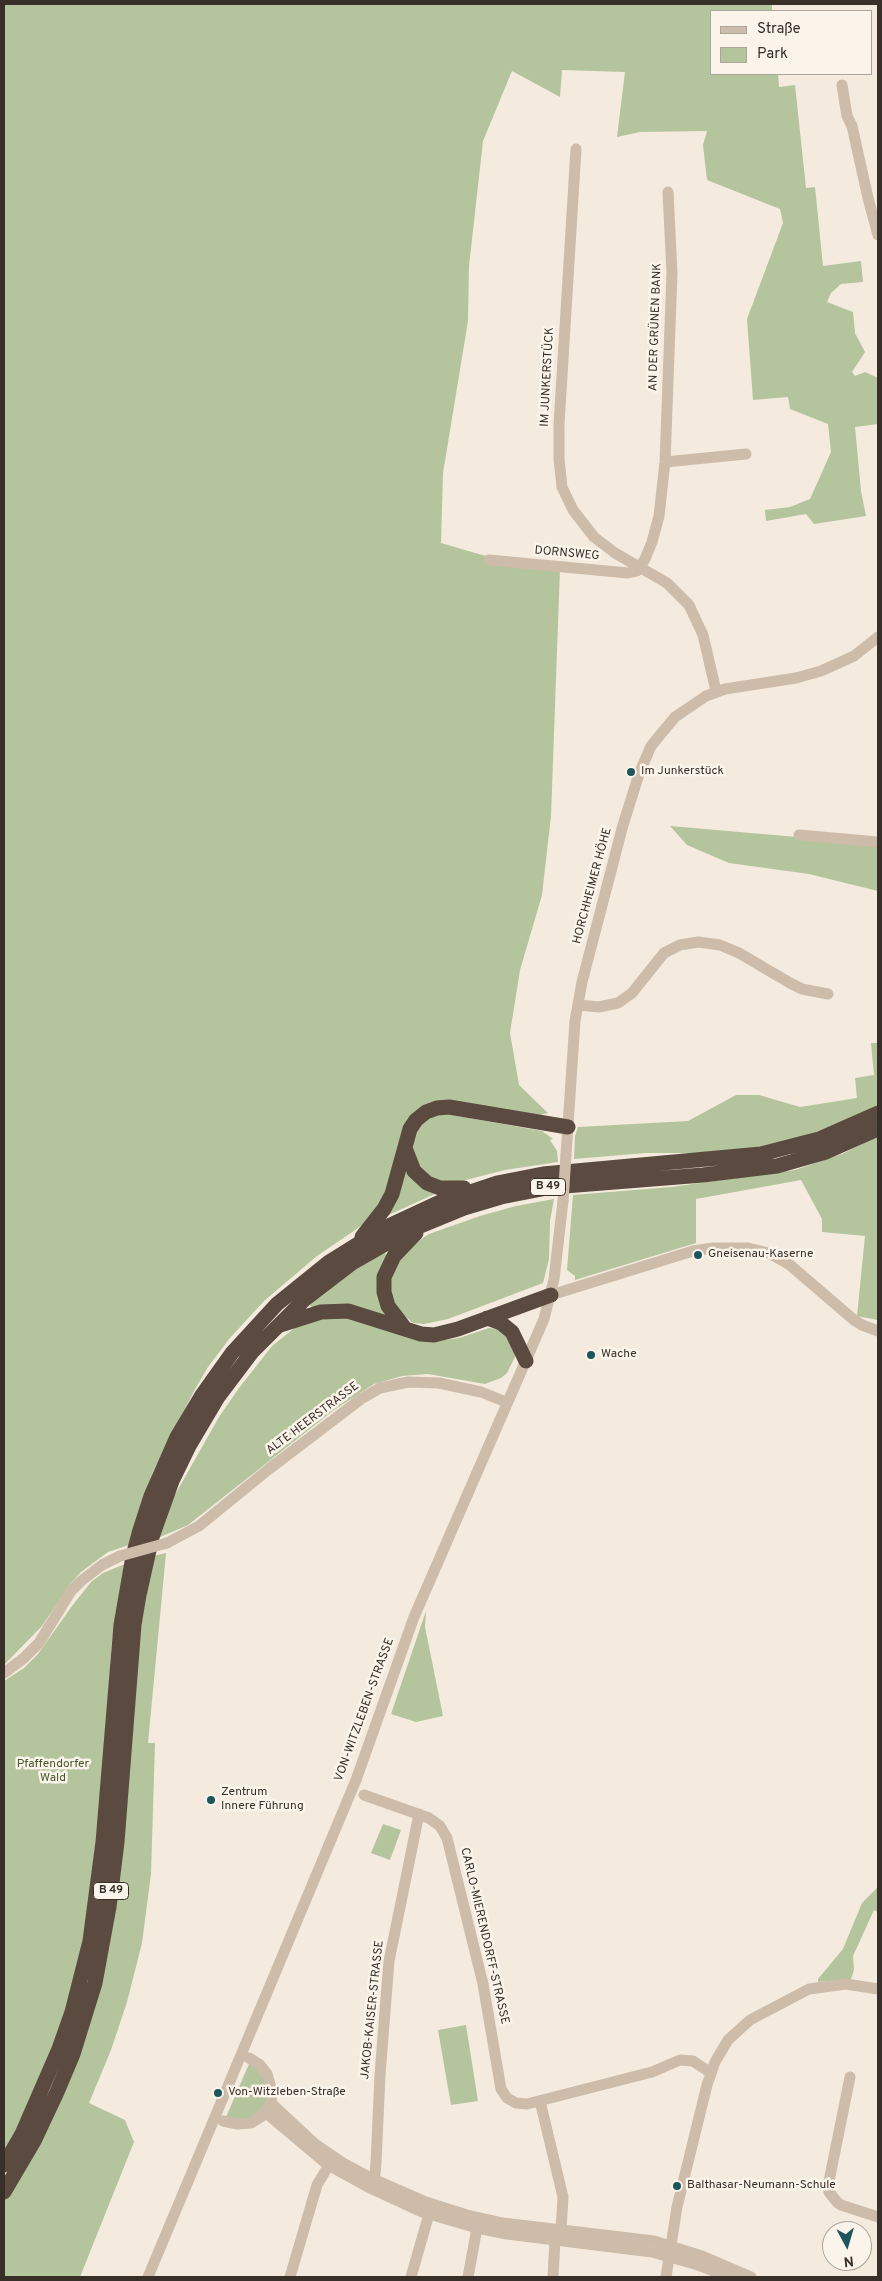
<!DOCTYPE html>
<html>
<head>
<meta charset="utf-8">
<style>
  body { margin:0 }
  #map { position:relative; width:882px; height:2281px; overflow:hidden; background:#f4ebde; font-family:Overpass,sans-serif }
  canvas { display:block }
  .frame { position:absolute; inset:0; border:5px solid #392f29; pointer-events:none }
  .legend { position:absolute; left:710px; top:10px; width:162px; height:65px; box-sizing:border-box; background:#fbf4eb; border:1px solid #ada59d; margin:0; padding:6px 9px; list-style:none; font-size:15px; color:#392f29 }
  .legend li { display:flex; align-items:center; gap:10px; height:25px }
  .legend b { width:25px; border:1px solid #ada59d }
  .north { position:absolute; left:822px; top:2221px; width:50px; height:50px; box-sizing:border-box; background:#fbf4eb; border:1px solid #ada59d; border-radius:50%; rotate:174deg; font-size:14px; font-weight:700; line-height:20px; text-align:center; color:#392f29 }
  .north::after { content:''; display:block; margin:auto; width:18px; height:22px; background:#1d555d; clip-path:polygon(50% 0,100% 100%,50% 72%,0 100%) }
</style>
</head>
<body>
<div id="map">
<canvas width="882" height="2281"></canvas>
<div class="frame"></div>
<ul class="legend">
<li><b style="height:6px;background:#cdbca9"></b>Straße</li>
<li><b style="height:14px;background:#b4c49d"></b>Park</li>
</ul>
<div class="north">N</div>
</div>
<script>
const context = document.querySelector('canvas').getContext('2d');
context.lineJoin = 'round';
function fill(path, color) {
  context.fillStyle = color;
  context.fill(path, 'evenodd');
}
function toPath(rows) {
  const path = new Path2D();
  for (const r of rows) {
    path.moveTo(r[0], r[1]);
    for (let i = 2; i < r.length; i += 2) path.lineTo(r[i], r[i + 1]);
  }
  return path;
}
function stroke(path, color, width, dash) {
  context.strokeStyle = color;
  context.lineWidth = width;
  context.lineCap = dash ? 'butt' : 'round';
  context.setLineDash(dash || []);
  context.stroke(path);
}
function write(font, color, halo, rows, align = 'center') {
  context.font = font + ' Overpass,sans-serif';
  context.lineWidth = 5;
  context.setLineDash([]);
  context.textBaseline = 'middle';
  context.strokeStyle = halo;
  context.fillStyle = color;
  for (const [text, x, y, turn = 0] of rows) {
    context.save();
    context.translate(x, y);
    context.rotate((+turn || 0) * Math.PI / 180);
    context.textAlign = isNaN(turn) ? turn : align;
    if (halo) context.strokeText(text, 0, 0);
    context.fillText(text, 0, 0);
    context.restore();
  }
}
fill(toPath([
  [4,4,772,4,772,11,711,11,711,74,778,74,779,87,795,85,806,188,815,187,823,266,861,261,863,282,841,284,831,293,827,302,853,312,855,333,865,352,852,372,855,376,865,372,878,378,878,424,855,427,861,491,866,516,814,524,806,514,766,521,765,510,790,507,810,499,831,452,828,424,790,409,788,397,753,400,747,319,783,223,780,209,707,180,703,145,707,131,640,132,617,137,625,72,562,70,560,97,512,71,483,141,469,266,468,321,443,473,441,543,482,555,560,569,551,816,542,895,520,970,510,1033,519,1085,548,1113,535,1116,429,1105,390,1188,364,1224,317,1256,264,1301,230,1338,208,1367,194,1391,153,1472,129,1545,108,1552,81,1572,70,1584,42,1626,4,1665],
  [670,826,878,844,878,891,809,874,729,863,687,845],
  [871,1043,878,1043,878,1105,840,1125,762,1148,701,1153,646,1153,574,1159,575,1136,578,1127,688,1121,736,1095,759,1095,800,1107,857,1098,855,1078,874,1075],
  [441,1113,542,1131,553,1139,550,1140,557,1151,558,1162,505,1170,458,1182,433,1180,413,1159,412,1137,424,1120],
  [878,1136,878,1320,857,1316,865,1236,822,1232,822,1219,801,1180,696,1199,696,1243,575,1280,575,1276,567,1270,573,1195,671,1187,795,1170,842,1154],
  [407,1172,437,1193,384,1217,404,1173],
  [554,1199,550,1221,549,1259,543,1283,448,1319,424,1324,413,1323,396,1309,389,1288,393,1269,411,1246,429,1234,480,1216,516,1206],
  [384,1250,387,1257,390,1318,313,1309,309,1304,321,1293],
  [339,1315,437,1341,459,1338,489,1328,497,1329,509,1336,516,1355,507,1373,501,1378,485,1384,428,1374,402,1376,374,1384,334,1410,188,1525,158,1538,172,1500,219,1417,239,1388,272,1346,297,1326],
  [166,1553,148,1743,155,1743,151,1874,142,1943,127,2002,111,2050,89,2103,125,2120,134,2142,80,2277,4,2277,4,2200,17,2180,95,1999,137,1649,153,1556],
  [125,1564,112,1641,102,1785,85,1939,62,2025,4,2160,4,1681,24,1668,38,1654,72,1606,91,1582,103,1573],
  [426,1611,425,1627,443,1716,416,1722,391,1714],
  [383,1824,401,1830,390,1860,371,1853],
  [878,1887,878,1912,874,1910,853,1956,854,1970,851,1979,818,1982,818,1979,843,1949,862,1903],
  [466,2025,478,2101,451,2105,438,2030],
  [249,2064,257,2069,267,2084,266,2101,262,2109,251,2118,242,2120,226,2117]
]), '#b4c49d');
stroke(toPath([
  [842,85,847,116,852,126,868,198,878,235],
  [576,149,559,424,559,459,562,487,573,510,594,537,615,553,667,583,689,605,703,635,716,691],
  [665,462,746,454],
  [489,560,628,573,637,571,645,559,652,542,659,516,665,462,672,273,668,192],
  [799,835,878,842],
  [578,1005,599,1007,618,1003,632,993,664,953,680,945,698,942,720,945,739,953,790,983,802,989,828,994],
  [566,1155,575,1021,582,982,623,825,639,774,651,746,675,717,706,696,725,689,796,678,821,671,854,656,878,637],
  [551,1295,693,1251,713,1248,748,1248,769,1253,790,1265,854,1320,862,1325,878,1331],
  [167,1543,199,1526,269,1469,361,1399,380,1388,408,1382,439,1383,481,1392,506,1402],
  [4,1673,24,1658,39,1643,71,1591,81,1581,102,1565,120,1556],
  [364,1795,429,1818,440,1826,447,1838,483,1984,501,2089,507,2098,516,2103,527,2104,652,2072,680,2060,693,2061,711,2073],
  [850,2077,828,2186,829,2192,837,2202,841,2205,878,2217],
  [540,2101,563,2197,561,2230],
  [271,2103,315,2144,343,2163,373,2179,426,2202,467,2215,503,2223,654,2241,702,2256,751,2277],
  [265,2112,328,2165,368,2187,422,2212,477,2228,507,2234,652,2252,698,2265,730,2277],
  [223,2121,238,2124,251,2123,262,2116,271,2103,272,2091,267,2074,260,2065,249,2058],
  [369,2185,375,2174,376,2163,380,2075,389,1961,419,1814],
  [148,2277,356,1780,414,1617,544,1319,554,1279,563,1201],
  [290,2277,317,2185,332,2160],
  [411,2277,429,2214],
  [468,2277,477,2228],
  [553,2277,555,2240],
  [666,2277,677,2207,707,2085,715,2062,728,2040,750,2020,809,1989,846,1984,878,1989]
]), '#cdbca9', 11);
stroke(toPath([
  [405,1148,414,1171,427,1183,440,1188,464,1188],
  [362,1237,384,1209,392,1194,410,1129,416,1120,426,1112,437,1108,449,1107,568,1127],
  [487,1318,501,1323,512,1332,526,1361],
  [280,1325,321,1312,348,1311,421,1334,434,1335,458,1329,551,1295],
  [404,1327,388,1306,384,1292,384,1277,394,1256,416,1233],
  [4,2165,22,2134,59,2049,72,2012,90,1941,103,1842,121,1625,133,1556,140,1530,151,1496,177,1437,202,1395,232,1353,277,1304,329,1262,382,1229,440,1202,497,1183,543,1174,761,1154,819,1139,878,1113],
  [4,2192,34,2141,57,2092,73,2054,95,1983,109,1907,117,1842,134,1625,139,1595,152,1537,172,1481,189,1446,218,1397,252,1352,305,1299,352,1263,408,1231,464,1208,501,1197,552,1187,703,1175,777,1166,826,1152,878,1129]
]), '#5b4a40', 15);
stroke(toPath([
  [563,1201,566,1155],
  [120,1556,167,1543]
]), '#cdbca9', 11);
for (const [x, y, r, color] of [
  [631,772,5,"#1d555d"],
  [698,1255,5,"#1d555d"],
  [591,1355,5,"#1d555d"],
  [211,1800,5,"#1d555d"],
  [218,2093,5,"#1d555d"],
  [677,2186,5,"#1d555d"]
]) {
  const dot = new Path2D();
  dot.arc(x, y, r, 0, 2 * Math.PI);
  context.fillStyle = color;
  context.fill(dot);
  stroke(dot, '#fbf4eb', 2);
}
for (const [x, y, w] of [
  [548,1187,35],
  [111,1891,35]
]) {
  const box = new Path2D();
  box.roundRect(x - w / 2, y - 8.5, w, 17, 4);
  context.fillStyle = '#fbf4eb';
  context.fill(box);
  stroke(box, '#392f29', 1);
}
write('bold 11px', '#392f29', null, [
  ["B 49",548,1187],
  ["B 49",111,1891]
]);
write('12px', '#392f29', '#fbf4eb', [
  ["AN DER GRÜNEN BANK",656,327,-88],
  ["IM JUNKERSTÜCK",548,377,-87],
  ["DORNSWEG",567,554,5],
  ["HORCHHEIMER HÖHE",593,886,-75],
  ["ALTE HEERSTRASSE",313,1419,-37],
  ["VON-WITZLEBEN-STRASSE",365,1710,-70],
  ["CARLO-MIERENDORFF-STRASSE",484,1936,77],
  ["JAKOB-KAISER-STRASSE",373,2010,-84]
]);
write('12px', '#392f29', '#fbf4eb', [
  ["Im Junkerstück",641,772],
  ["Gneisenau-Kaserne",708,1255],
  ["Wache",601,1355],
  ["Zentrum",221,1793],
  ["Innere Führung",221,1807],
  ["Von-Witzleben-Straße",228,2093],
  ["Balthasar-Neumann-Schule",687,2186]
], 'left');
write('12px', '#46592c', '#fbf4eb', [
  ["Pfaffendorfer",53,1765],
  ["Wald",53,1779]
]);
</script>
</body>
</html>
